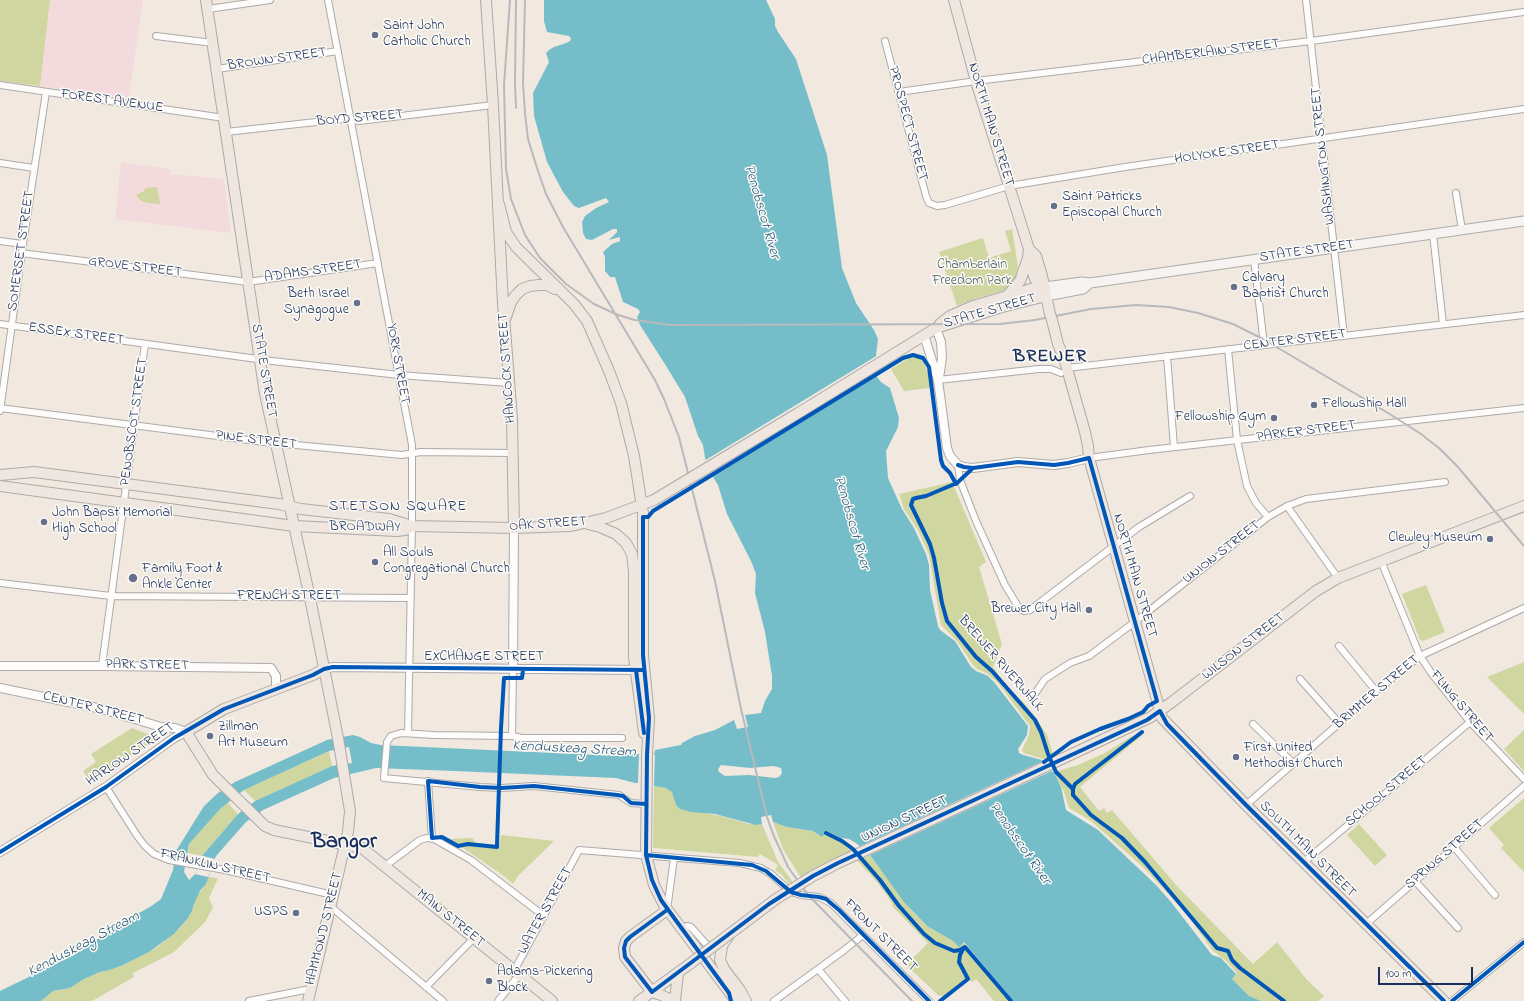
<!DOCTYPE html>
<html>
<head>
<meta charset="utf-8">
<style>
  body { margin:0 }
  #map { position:relative; width:1524px; height:1001px; overflow:hidden; background:#f1e9e0; font-family:"Indie Flower",sans-serif }
  canvas { display:block }
  .scale { position:absolute; left:1378px; top:967px; width:95px; height:18px; box-sizing:border-box; border:2px solid #1b2f5e; border-top:0; padding-left:5px; font-size:12px; line-height:14px; white-space:nowrap; color:#1b2f5e; -webkit-text-stroke:3px #fdfcf7; paint-order:stroke }
</style>
</head>
<body>
<div id="map">
<canvas width="1524" height="1001"></canvas>
<div class="scale">100 m</div>
</div>
<script>
const context = document.querySelector('canvas').getContext('2d');
context.lineJoin = 'round';
function fill(path, color) {
  context.fillStyle = color;
  context.fill(path, 'evenodd');
}
function toPath(rows) {
  const path = new Path2D();
  for (const r of rows) {
    path.moveTo(r[0], r[1]);
    for (let i = 2; i < r.length; i += 2) path.lineTo(r[i], r[i + 1]);
  }
  return path;
}
function stroke(path, color, width, dash) {
  context.strokeStyle = color;
  context.lineWidth = width;
  context.lineCap = dash ? 'butt' : 'round';
  context.setLineDash(dash || []);
  context.stroke(path);
}
function write(font, color, halo, rows, align = 'center') {
  context.font = font + ' "Indie Flower",sans-serif';
  context.lineWidth = 3;
  context.setLineDash([]);
  context.textBaseline = 'middle';
  context.strokeStyle = halo;
  context.fillStyle = color;
  for (const [text, x, y, turn = 0] of rows) {
    context.save();
    context.translate(x, y);
    context.rotate((+turn || 0) * Math.PI / 180);
    context.textAlign = isNaN(turn) ? turn : align;
    if (halo) context.strokeText(text, 0, 0);
    context.fillText(text, 0, 0);
    context.restore();
  }
}
fill(toPath([
  [50,0,143,0,129,98,40,86],
  [121,162,170,169,171,174,224,179,231,233,115,219]
]), '#f3dbdd');
fill(toPath([
  [0,0,50,0,40,86,0,81],
  [157,187,160,204,147,203,141,201,136,195,144,191,146,188],
  [1012,229,1018,267,1015,280,1005,290,977,298,957,306,939,252,983,238,989,258,1011,251,1005,231],
  [911,357,918,357,924,362,928,374,930,388,904,391,891,369],
  [952,482,986,562,979,567,1002,644,993,667,1008,687,1024,703,1036,718,1047,735,1053,754,1043,759,1024,753,1022,750,1029,735,1030,726,998,683,986,673,977,669,973,665,957,641,941,625,929,555,918,530,904,509,899,494],
  [1426,585,1445,632,1423,641,1420,640,1402,594],
  [1524,662,1524,714,1487,677],
  [132,728,158,738,90,782,83,771,96,762,91,754],
  [1524,730,1524,771,1504,749],
  [1145,733,1080,787,1099,811,1104,808,1107,813,1112,810,1176,885,1253,964,1277,942,1307,980,1324,996,1318,1001,1261,1001,1249,996,1232,979,1237,973,1226,961,1212,950,1187,914,1145,869,1091,821,1069,808,1064,792,1054,772,1078,765,1105,753,1132,736],
  [329,751,332,766,255,801,244,790],
  [654,786,666,788,670,790,674,795,675,803,680,809,721,816,749,824,762,824,778,862,798,889,790,885,782,875,775,870,778,865,760,854,758,857,654,848,653,847],
  [1524,798,1524,872,1501,848,1504,845,1489,828],
  [227,802,238,814,202,856,188,853,189,844,221,808],
  [773,822,787,827,813,831,822,837,827,831,846,841,864,858,870,855,912,911,927,926,953,941,959,946,963,942,1013,1001,994,1001,976,979,972,982,969,980,944,999,941,995,939,996,906,965,928,943,892,906,892,903,877,882,850,853,801,878,783,849],
  [1359,824,1387,855,1375,866,1347,835],
  [501,835,510,836,554,841,517,877,513,884,504,876,450,839,472,838,474,840,475,843,499,845],
  [208,877,218,878,209,898,213,907,205,922,174,952,133,973,134,977,92,1001,41,1001,53,991,70,988,84,979,100,972,110,970,123,965,149,952,159,946,179,929,188,918,192,911,196,898,206,884]
]), '#cfd69f');
fill(toPath([
  [544,0,766,0,775,19,775,26,778,32,796,59,827,155,842,268,856,303,874,330,878,339,874,372,877,377,881,382,890,388,899,418,898,427,886,451,888,478,902,509,914,528,926,554,929,565,930,590,938,626,940,630,955,641,971,667,976,671,988,676,994,682,1028,726,1027,735,1018,749,1019,753,1023,755,1042,760,1055,774,1061,787,1066,810,1098,830,1156,885,1171,902,1212,955,1221,958,1236,974,1232,979,1249,996,1261,1001,1013,1001,964,942,959,947,953,941,927,926,904,902,870,855,856,843,849,839,841,838,827,831,822,837,813,831,787,827,773,822,771,815,761,817,762,824,756,825,715,814,691,812,680,809,676,805,672,792,666,788,654,786,654,783,635,783,616,778,454,771,376,768,334,778,263,810,246,822,216,856,206,884,200,891,194,904,192,911,188,918,174,934,149,952,123,965,110,970,100,972,84,979,70,988,53,991,41,1001,0,1001,0,991,74,955,102,936,110,929,150,907,161,899,173,870,176,851,204,806,218,793,235,782,327,740,353,735,360,737,371,743,381,745,618,756,635,754,654,755,655,750,681,745,682,743,695,736,715,730,734,720,737,729,748,727,745,715,761,713,765,701,772,689,772,676,765,632,755,593,756,574,751,561,727,514,718,485,713,477,705,458,703,445,698,436,685,397,663,361,640,325,637,317,640,312,638,309,623,302,615,277,610,277,605,271,605,257,603,252,612,244,620,241,620,237,609,240,617,232,617,229,613,229,592,240,586,239,583,233,582,222,585,216,596,208,609,202,606,198,579,208,574,206,563,192,547,162,534,116,533,93,549,62,546,53,549,50,554,47,566,43,570,41,571,38,569,36,547,32,544,21],
  [349,747,352,763,332,766,255,801,238,814,202,856,195,874,189,880,184,872,189,844,221,808,244,790,329,751],
  [721,765,750,768,774,766,781,768,782,773,779,777,775,778,749,775,725,776,719,772,718,769]
]), '#75bec9');
fill(toPath([
  [878,355,876,372,878,375,711,478,704,461],
  [639,754,655,755,654,783,638,783],
  [1045,760,1054,770,868,856,858,847],
  [202,856,216,859,208,877,195,874]
]), '#f1e9e0');
const minor = toPath([
  [328,0,412,445,412,526,408,733],
  [1306,0,1344,336],
  [208,9,270,0],
  [156,36,213,43],
  [885,41,926,196,929,203,937,206,945,205,1009,186,1125,167,1524,109],
  [217,69,338,51],
  [0,85,224,118],
  [899,92,976,81,1311,41,1524,12],
  [226,132,343,119,359,121,493,105],
  [0,163,34,168],
  [1456,193,1462,230],
  [1433,234,1443,324],
  [0,241,23,244],
  [21,253,248,282,378,263],
  [1254,259,1264,345],
  [0,324,272,361,399,375,509,383],
  [1228,349,1237,440,1247,486,1256,503,1268,517],
  [1167,356,1174,447],
  [1067,368,1524,315],
  [938,380,1039,369,1051,369,1061,373],
  [0,408,264,442,402,455,421,452,513,453],
  [0,411,23,244,46,92],
  [1089,458,1149,450,1524,408],
  [958,465,960,480,976,521,1005,585,1019,608,1024,611,1030,610,1139,527,1190,496],
  [1287,506,1338,578],
  [1381,561,1420,656,1432,674,1470,722,1524,779],
  [0,583,111,596,410,598],
  [1339,646,1376,691],
  [102,666,145,344],
  [1300,679,1340,724],
  [1032,698,1045,679,1070,663,1089,656,1136,621,1268,517,1287,506,1306,499,1445,482],
  [1253,724,1294,764],
  [512,736,513,670],
  [622,738,522,738,512,736,434,735,401,733,391,736,387,742,384,778,480,787,501,788,534,786,619,795,631,803,646,804],
  [428,781,432,838],
  [106,787,138,837,145,846,154,854,169,860,225,870,333,895],
  [1246,805,1376,691,1420,656,1524,608],
  [1454,847,1495,895],
  [1304,862,1470,722],
  [385,866,420,840,427,838,434,839,471,860,544,916],
  [1415,881,1458,928],
  [330,906,443,1001],
  [667,910,674,858],
  [1366,924,1524,786],
  [682,929,687,926,691,927,706,944,709,945,714,945],
  [818,969,845,1001],
  [514,971,579,850,740,863,761,868,771,874,791,892,801,895,819,897,831,903,929,1001],
  [426,987,474,938],
  [249,1001,310,989],
  [498,1001,519,975],
  [774,1001,843,951,863,935],
  [1452,1001,1524,942]
]);
const tertiary = toPath([
  [936,328,941,342,942,358,939,378],
  [924,335,938,380,947,448,950,456,958,465,964,467,973,468,1018,462,1054,465,1068,463,1089,458],
  [0,666,102,666,271,668,276,676,276,689],
  [324,669,333,667,641,670],
  [513,670,514,528],
  [0,688,102,709,161,727,175,728,186,732],
  [0,852,106,787,174,738,186,732]
]);
const secondary = toPath([
  [1045,287,1082,282,1090,283,1524,221],
  [1046,296,1083,289,1090,283]
]);
const primary = toPath([
  [206,0,265,394,310,598,338,738,350,811,348,832,308,1001],
  [486,0,493,105,503,304,512,418,514,528],
  [954,0,977,85,1029,249,1036,256,1042,276,1050,314],
  [499,204,506,232,516,247,574,304,587,321,609,371,621,403,634,456,643,513,643,655,649,718,647,755,646,855,654,885,664,905,736,1001],
  [1029,249,1028,258,1035,279,1043,293],
  [1007,296,1020,281,1028,258],
  [506,317,511,302,516,295,522,289,530,286,539,285,547,285,555,289],
  [1052,320,1058,344,1064,358,1085,432,1088,446,1089,458,1162,718,1246,805,1444,1001],
  [940,324,950,316,973,306,1031,289,1045,287],
  [800,412,936,328,1002,307,1046,296],
  [0,475,34,472,126,484,279,504,301,509,389,519,412,526,514,528,571,526,606,518,654,500],
  [0,486,294,526,397,531,405,530,412,526],
  [588,524,600,527,616,534,626,543,632,554,634,572,634,657,644,733],
  [324,669,313,675,224,709,186,732,213,775,265,826,274,830,362,848,552,1001],
  [970,802,1151,717,1172,702,1316,591,1338,578,1524,506],
  [729,935,722,946,720,960,724,969,740,990,746,1001],
  [652,992,625,957,624,948,626,941,630,937,667,910],
  [652,992,661,995,673,1001],
  [639,1001,691,963],
  [675,1001,678,973]
]);
stroke(minor, '#acaaaa', 8);
stroke(tertiary, '#acaaaa', 10);
stroke(secondary, '#acaaaa', 11);
stroke(primary, '#acaaaa', 12);
stroke(minor, '#fdfcfa', 6);
stroke(tertiary, '#fdfcfa', 8);
stroke(secondary, '#f7f3f0', 9);
stroke(primary, '#efe6df', 10);
stroke(toPath([
  [510,0,504,85,506,169,511,199,525,235,540,258,566,284,594,304,618,315,635,320,670,325,1000,324,1035,320,1091,309,1136,305,1169,307,1198,313,1233,324,1263,339,1388,413,1421,434,1440,449,1458,467,1524,546],
  [525,0,523,83,525,113,528,139,537,168,546,194,563,227,655,380,664,399,679,437,715,581,741,709,767,817,773,834,788,867,809,896,912,1001],
  [516,108,515,83,516,0]
]), '#b7b9bc', 2);
const primaryBridge = toPath([
  [1050,314,1052,320],
  [654,500,800,412],
  [691,963,776,899,813,876,838,863,970,802]
]);
stroke(primaryBridge, '#acaaaa', 12, []);
stroke(primaryBridge, '#efe6df', 10);
stroke(toPath([
  [958,465,964,467,973,468,1018,462,1054,465,1068,463,1089,458,1114,547,1157,701,1148,706,1143,712,1128,719,1100,729,1071,742,1044,762],
  [973,468,957,483,926,496,916,498,913,499,911,505,930,544,934,558,942,603,947,621,976,657,992,671,1035,720,1041,732,1048,754,1056,772,1073,789,1073,795,1091,815,1122,838,1145,862,1217,948,1228,951,1232,960,1240,968,1284,1001],
  [523,670,522,678,504,678,501,728,497,845,497,847,468,844,458,846,442,837,432,838,428,781,480,787,501,788,534,786,617,795,623,796,631,803,646,804],
  [636,670,644,733],
  [1073,789,1075,784,1142,732],
  [826,833,842,841,853,849,880,880,899,906,924,934,935,943,954,951,960,950,965,947,1011,1001],
  [0,852,106,787,174,738,224,709,313,675,324,669,333,667,644,670],
  [646,855,752,865,766,871,791,892,801,895,819,897,826,899,839,910,929,1001],
  [667,910,630,937,626,941,624,948,625,957,652,992,769,904,813,876,838,863,1147,720,1160,711,1167,724,1246,805,1444,1001],
  [731,1001,729,993,661,900,652,880,646,855,647,755,649,718,643,655,643,517,648,517,653,511,903,358,913,355,923,358,929,367,941,460,943,466,950,473,956,484],
  [940,1001,968,979,959,962,960,955,963,949],
  [1452,1001,1524,942]
]), '#0057b8', 4);
for (const [x, y, r, color] of [
  [375,35,4,"#66708c"],
  [1054,206,4,"#66708c"],
  [1234,287,4,"#66708c"],
  [357,303,4,"#66708c"],
  [1314,405,4,"#66708c"],
  [1274,418,4,"#66708c"],
  [44,522,4,"#66708c"],
  [1490,539,4,"#66708c"],
  [375,562,4,"#66708c"],
  [133,578,5,"#66708c"],
  [1089,610,4,"#66708c"],
  [210,736,4,"#66708c"],
  [1236,757,4,"#66708c"],
  [296,913,4,"#66708c"],
  [489,981,4,"#66708c"]
]) {
  const dot = new Path2D();
  dot.arc(x, y, r, 0, 2 * Math.PI);
  context.fillStyle = color;
  context.fill(dot);
  stroke(dot, '#fdfcf7', 1.5);
}
write('14px', '#1b2f5e', '#fdfcf7', [
  ["Saint John",383,27],
  ["Catholic Church",383,43],
  ["Saint Patricks",1062,198],
  ["Episcopal Church",1062,214],
  ["Calvary",1242,279],
  ["Baptist Church",1242,295],
  ["Beth Israel",349,295,"right"],
  ["Synagogue",349,311,"right"],
  ["Fellowship Hall",1322,405],
  ["Fellowship Gym",1266,418,"right"],
  ["John Bapst Memorial",52,514],
  ["High School",52,530],
  ["Clewley Museum",1482,539,"right"],
  ["All Souls",383,554],
  ["Congregational Church",383,570],
  ["Family Foot &",142,570],
  ["Ankle Center",142,586],
  ["Brewer City Hall",1081,610,"right"],
  ["Zillman",218,728],
  ["Art Museum",218,744],
  ["First United",1244,749],
  ["Methodist Church",1244,765],
  ["USPS",288,913,"right"],
  ["Adams-Pickering",497,973],
  ["Block",497,989]
], 'left');
write('14px', '#1b2f5e', '#fdfcf7', [
  ["CHAMBERLAIN STREET",1211,53,-7],
  ["BROWN STREET",277,60,-8],
  ["FOREST AVENUE",112,102,8],
  ["BOYD STREET",360,119,-5],
  ["PROSPECT STREET",907,124,75],
  ["NORTH MAIN STREET",990,125,73],
  ["HOLYOKE STREET",1227,153,-8],
  ["WASHINGTON STREET",1324,156,-96],
  ["SOMERSET STREET",22,251,-82],
  ["STATE STREET",1307,252,-8],
  ["GROVE STREET",135,268,7],
  ["ADAMS STREET",313,272,-8],
  ["STATE STREET",990,312,-16],
  ["ESSEX STREET",76,335,8],
  ["CENTER STREET",1295,341,-7],
  ["YORK STREET",397,364,80],
  ["HANCOCK STREET",508,368,-94],
  ["STATE STREET",263,371,80],
  ["PENOBSCOT STREET",135,422,-82],
  ["PARKER STREET",1306,432,-7],
  ["PINE STREET",256,441,7],
  ["OAK STREET",548,525,-4],
  ["BROADWAY",365,528,1],
  ["UNION STREET",1222,553,-38],
  ["NORTH MAIN STREET",1134,576,74],
  ["FRENCH STREET",289,597],
  ["WILSON STREET",1244,647,-38],
  ["EXCHANGE STREET",484,658],
  ["BREWER RIVERWALK",1000,664,49],
  ["PARK STREET",147,666,1],
  ["BRIMMER STREET",1377,693,-40],
  ["FLING STREET",1461,707,50],
  ["CENTER STREET",93,709,14],
  ["HARLOW STREET",131,755,-34],
  ["SCHOOL STREET",1387,792,-40],
  ["UNION STREET",905,820,-25],
  ["SOUTH MAIN STREET",1307,850,45],
  ["SPRING STREET",1445,855,-41],
  ["FRANKLIN STREET",215,867,13],
  ["WATER STREET",546,911,-61],
  ["MAIN STREET",450,919,39],
  ["HAMMOND STREET",325,929,-76],
  ["FRONT STREET",880,936,45]
]);
write('14px', '#495d62', '#fdfcf7', [
  ["Chamberlain",972,266],
  ["Freedom Park",972,282]
]);
write('italic 15px', '#285b80', '#fdfcf7', [
  ["Penobscot River",761,212,74],
  ["Penobscot River",851,523,74],
  ["Kenduskeag Stream",574,750,3],
  ["Penobscot River",1019,844,55],
  ["Kenduskeag Stream",84,945,-28]
]);
context.letterSpacing = '1px';
write('15px', '#1b2f5e', '#fdfcf7', [
  ["STETSON SQUARE",398,508]
]);
context.letterSpacing = '0px';
context.letterSpacing = '1px';
write('bold 18px', '#1b2f5e', '#fdfcf7', [
  ["BREWER",1050,358]
]);
context.letterSpacing = '0px';
write('bold 22px', '#1b2f5e', '#fdfcf7', [
  ["Bangor",344,843]
]);
</script>
</body>
</html>
